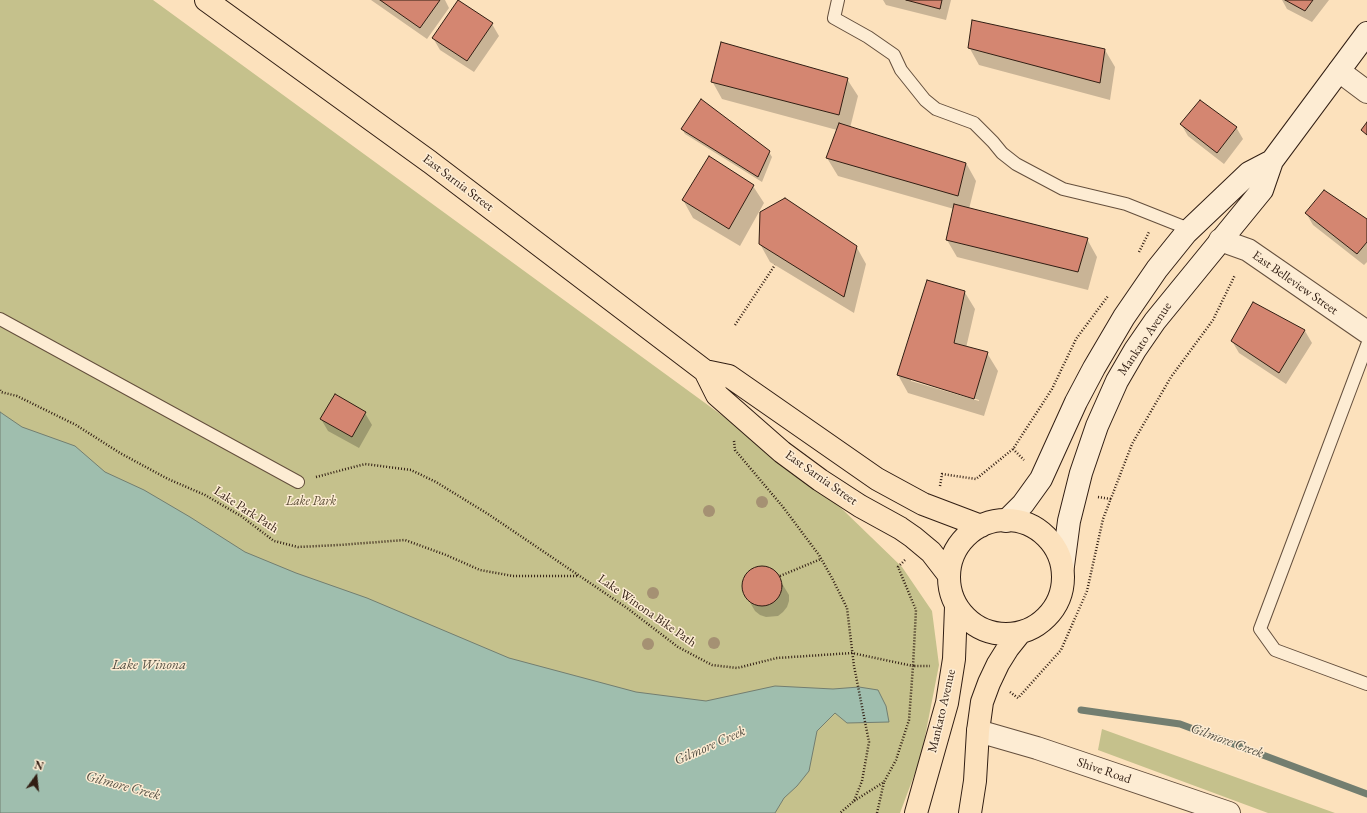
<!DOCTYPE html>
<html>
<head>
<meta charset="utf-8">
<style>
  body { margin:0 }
  #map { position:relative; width:1367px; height:813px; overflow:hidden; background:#fce1bc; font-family:"EB Garamond",serif }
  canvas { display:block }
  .north { position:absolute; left:16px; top:757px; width:40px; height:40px; -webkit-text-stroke:3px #fdecd3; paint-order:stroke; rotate:15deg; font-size:11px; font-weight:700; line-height:16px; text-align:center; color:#311e13 }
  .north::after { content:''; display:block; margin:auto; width:14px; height:18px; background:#311e13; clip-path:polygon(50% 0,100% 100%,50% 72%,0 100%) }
</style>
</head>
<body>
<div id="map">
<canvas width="1367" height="813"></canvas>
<div class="north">N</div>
</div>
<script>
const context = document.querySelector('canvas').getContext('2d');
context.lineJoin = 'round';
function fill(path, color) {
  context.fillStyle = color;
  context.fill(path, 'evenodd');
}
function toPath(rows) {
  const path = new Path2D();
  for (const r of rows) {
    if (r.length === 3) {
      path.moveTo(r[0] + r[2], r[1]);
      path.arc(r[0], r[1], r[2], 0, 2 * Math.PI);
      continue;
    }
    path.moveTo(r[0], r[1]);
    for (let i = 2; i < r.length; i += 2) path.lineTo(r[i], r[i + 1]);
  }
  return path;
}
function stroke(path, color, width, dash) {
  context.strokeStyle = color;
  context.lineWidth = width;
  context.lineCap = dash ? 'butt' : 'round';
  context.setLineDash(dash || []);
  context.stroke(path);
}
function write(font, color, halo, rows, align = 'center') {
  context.font = font + ' "EB Garamond",serif';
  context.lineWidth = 3;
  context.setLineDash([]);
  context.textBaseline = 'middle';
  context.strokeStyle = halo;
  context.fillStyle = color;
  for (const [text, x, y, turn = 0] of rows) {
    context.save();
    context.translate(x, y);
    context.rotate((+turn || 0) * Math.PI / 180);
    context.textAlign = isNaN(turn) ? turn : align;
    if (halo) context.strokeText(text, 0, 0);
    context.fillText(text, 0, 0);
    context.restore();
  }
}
fill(toPath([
  [0,0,153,0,753,438,840,507,902,567,932,611,939,665,921,757,900,813,0,813],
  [1102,729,1335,813,1268,813,1098,750]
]), '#c5c18c');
const water = toPath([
  [0,412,22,427,75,446,105,472,144,490,190,517,245,552,296,573,367,598,509,658,636,692,706,701,775,686,833,689,859,687,878,690,886,706,889,722,847,723,835,713,817,731,809,771,797,786,784,798,775,813,0,813,0,412]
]);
fill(water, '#9fbeae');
stroke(water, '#737e70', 1);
fill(toPath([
  [371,0,445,0,449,8,427,39],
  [883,0,951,0,946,20,886,5],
  [1282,0,1329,0,1312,22,1287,9],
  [492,24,499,36,474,72,440,50,433,38],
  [969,47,1105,50,1115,67,1110,100,979,65],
  [847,79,858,96,850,128,966,163,976,181,969,209,1087,239,1097,257,1088,290,957,257,947,240,954,209,838,176,827,158,837,130,722,99,712,81],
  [1181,124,1236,127,1243,139,1224,164,1188,136],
  [682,129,769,152,772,157,762,182,685,134],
  [753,186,764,203,740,246,693,218,683,200],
  [1306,213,1367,220,1367,262,1364,265,1313,225],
  [760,244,856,246,866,264,854,313,770,262],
  [928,282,964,291,975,309,966,348,987,353,998,371,984,416,908,393,898,375],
  [911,379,979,400,979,401,911,381],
  [1254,304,1305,331,1312,343,1286,384,1239,353,1232,341],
  [365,413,372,425,359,448,328,431,321,419],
  [758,567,764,567,775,572,789,595,789,601,787,607,783,612,778,616,766,617,760,615,755,611,744,592,743,586,744,580,747,574,752,570]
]), '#0003');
stroke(toPath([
  [1081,710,1180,724,1367,794]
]), '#737e70', 7);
const building = toPath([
  [380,0,440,0,420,28,380,0],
  [458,0,493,23,467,61,432,38,458,0],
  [906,0,942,0,940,9,906,0],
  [1285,0,1313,0,1305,11,1285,0],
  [972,20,1105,49,1100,83,968,48,972,20],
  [721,42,848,78,839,115,711,82,721,42],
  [701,99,770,151,758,177,681,129,701,99],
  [1200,100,1237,127,1217,153,1180,124,1200,100],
  [1367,122,1367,135,1361,130,1367,122],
  [839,123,966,163,958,196,826,158,839,123],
  [709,156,754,185,729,229,682,200,709,156],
  [1324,190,1367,219,1367,242,1357,254,1305,213,1324,190],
  [785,198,857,246,844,297,759,244,760,212,785,198],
  [954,204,1088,238,1078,272,946,240,954,204],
  [927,280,965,291,954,343,988,352,974,399,897,375,927,280],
  [1253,302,1305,330,1279,373,1231,341,1253,302],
  [335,394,366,412,352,437,320,419,335,394],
  [762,586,20]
]);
fill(building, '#d48671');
stroke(building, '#311e13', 1);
const lane = toPath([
  [838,0,834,18,868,37,894,55,901,70,925,100,936,109,974,123,993,142,1002,153,1016,164,1063,189,1126,204,1189,229],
  [0,319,298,482],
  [1367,345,1260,629,1275,650,1367,684]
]);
const street = toPath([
  [1339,71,1367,92],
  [1220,240,1248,250,1367,332],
  [978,731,1037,748,1229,813]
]);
const secondary = toPath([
  [1006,521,1023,504,1041,479,1076,402,1094,368,1124,317,1157,269,1186,233,1249,173,1272,161],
  [1063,566,1069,521,1081,473,1097,426,1117,381,1135,350,1155,321,1262,190,1272,161,1367,33]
]);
const primary = toPath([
  [206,0,430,162,705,371,729,376,877,479,923,504,981,526],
  [705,371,717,395,782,452,820,480,860,506,900,528,913,537,931,552,948,574],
  [1006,577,57],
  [916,813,947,703,954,659,956,607],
  [970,813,975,781,978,731,982,702,989,683,998,664,1008,648,1020,633]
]);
stroke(lane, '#644f3d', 14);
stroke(street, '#644f3d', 24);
stroke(secondary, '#311e13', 24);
stroke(primary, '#311e13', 24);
stroke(toPath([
  [1139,252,1149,232],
  [735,325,775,265],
  [0,390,1,392,17,396,76,425,120,453,168,479,205,495,241,516,274,541,298,547,339,545,405,540,446,555,480,570,513,576,579,576],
  [734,441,735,450,783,507,819,555,832,578,847,608,854,666,869,742,862,781,854,801,840,813],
  [1013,449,1024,460],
  [316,477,365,464,411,470,436,482,488,514,627,608,678,647,712,665,737,668,777,658,852,653,913,666,909,720,896,760,884,782,854,801],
  [940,486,942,474,976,479,1013,449,1052,389,1076,339,1108,296],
  [1098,497,1111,499],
  [905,560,898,567,916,610,913,666,930,666],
  [780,576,821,559],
  [1010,692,1018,698,1061,650,1087,591,1103,519,1132,444,1171,377,1213,320,1235,275],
  [877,813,884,782]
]), '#311e13', 2.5, [1, 2]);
stroke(lane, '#fdecd3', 12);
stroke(street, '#fdecd3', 22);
stroke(secondary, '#fdecd3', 22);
stroke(primary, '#fce1bc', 22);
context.fillStyle = '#a59173';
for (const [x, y] of [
  [762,502],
  [709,511],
  [653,593],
  [714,643],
  [648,644]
]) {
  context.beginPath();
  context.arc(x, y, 6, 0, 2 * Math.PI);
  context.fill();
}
write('13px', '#311e13', '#fdecd3', [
  ["East Sarnia Street",458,183,37],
  ["East Belleview Street",1295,283,35],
  ["Mankato Avenue",1145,339,-56],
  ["East Sarnia Street",821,478,35],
  ["Lake Park Path",246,510,33],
  ["Lake Winona Bike Path",647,611,35],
  ["Mankato Avenue",942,711,-77],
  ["Shive Road",1104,771,19]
]);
write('italic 13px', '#5d4f37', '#fdecd3', [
  ["Lake Park",311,501]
]);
write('italic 14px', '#524e42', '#fdecd3', [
  ["Lake Winona",149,665],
  ["Gilmore Creek",1227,741,20],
  ["Gilmore Creek",710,746,-24],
  ["Gilmore Creek",123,786,15]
]);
</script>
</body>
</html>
